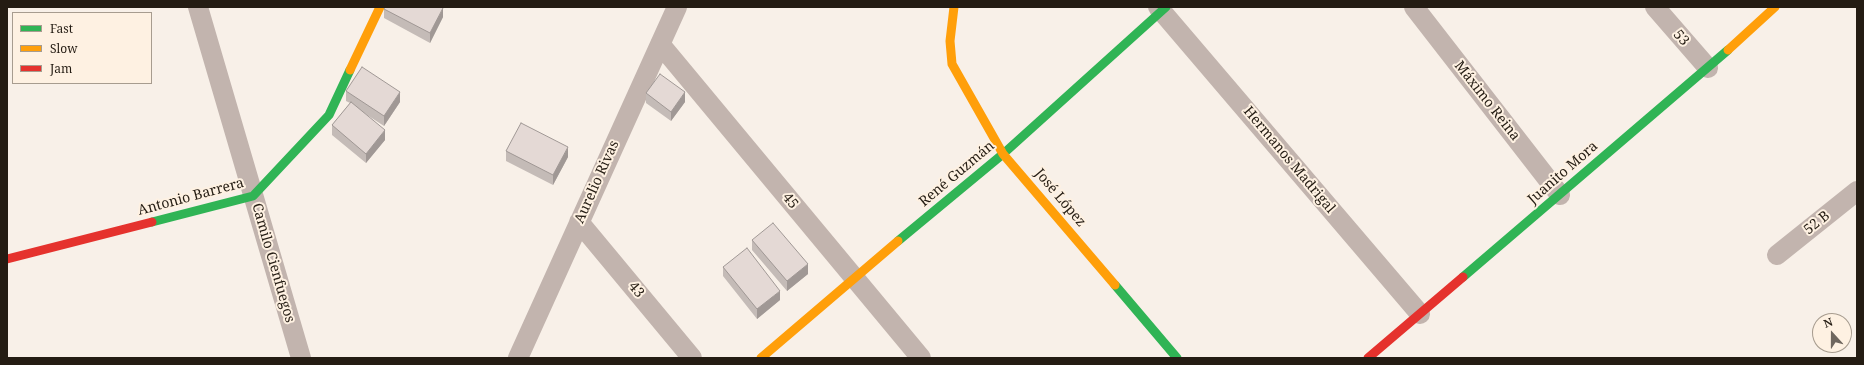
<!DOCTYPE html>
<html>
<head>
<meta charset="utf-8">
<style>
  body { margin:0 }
  #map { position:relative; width:1864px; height:365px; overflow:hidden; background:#f8f0e8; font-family:"Noto Serif",serif }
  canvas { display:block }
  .frame { position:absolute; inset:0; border:8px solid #241c13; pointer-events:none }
  .legend { position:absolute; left:12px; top:12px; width:140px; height:72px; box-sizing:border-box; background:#fef1e2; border:1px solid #a79c8f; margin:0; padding:5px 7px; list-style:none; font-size:12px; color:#241c13 }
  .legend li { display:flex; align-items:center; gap:8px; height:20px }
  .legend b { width:20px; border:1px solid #a79c8f }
  .north { position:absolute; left:1812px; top:313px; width:40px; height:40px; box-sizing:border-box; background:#fef1e2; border:1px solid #a79c8f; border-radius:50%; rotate:339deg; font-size:11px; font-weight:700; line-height:16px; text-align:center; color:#241c13 }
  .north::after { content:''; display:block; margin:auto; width:14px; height:18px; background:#6e665e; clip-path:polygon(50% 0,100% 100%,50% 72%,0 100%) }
</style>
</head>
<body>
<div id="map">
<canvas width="1864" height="365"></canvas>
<div class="frame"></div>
<ul class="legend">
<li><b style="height:5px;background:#30b455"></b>Fast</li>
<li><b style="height:5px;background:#ff9f0a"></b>Slow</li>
<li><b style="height:5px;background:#e5322d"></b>Jam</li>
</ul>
<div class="north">N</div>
</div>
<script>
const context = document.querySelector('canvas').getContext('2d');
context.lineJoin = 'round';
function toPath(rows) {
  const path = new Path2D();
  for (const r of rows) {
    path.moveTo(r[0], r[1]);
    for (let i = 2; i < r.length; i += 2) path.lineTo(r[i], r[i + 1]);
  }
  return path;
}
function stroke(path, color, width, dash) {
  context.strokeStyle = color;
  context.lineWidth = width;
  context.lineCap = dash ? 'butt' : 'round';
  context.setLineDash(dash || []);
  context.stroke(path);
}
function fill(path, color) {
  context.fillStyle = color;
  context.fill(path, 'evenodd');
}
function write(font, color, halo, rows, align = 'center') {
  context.font = font + ' "Noto Serif",serif';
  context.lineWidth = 4;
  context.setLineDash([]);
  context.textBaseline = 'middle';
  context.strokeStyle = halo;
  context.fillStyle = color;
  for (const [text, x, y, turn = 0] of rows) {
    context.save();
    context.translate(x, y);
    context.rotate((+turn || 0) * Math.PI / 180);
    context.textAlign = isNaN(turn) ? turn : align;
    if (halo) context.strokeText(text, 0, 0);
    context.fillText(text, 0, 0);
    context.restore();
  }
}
stroke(toPath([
  [198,7,301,358],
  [1158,7,1420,314],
  [1414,7,1560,195],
  [1655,7,1708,68],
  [660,44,921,358],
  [579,222,692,358],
  [1777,255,1857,191],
  [518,358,677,7]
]), '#c2b4ae', 20);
stroke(toPath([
  [152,222,253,196,329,115,350,70],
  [898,241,1003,154,1166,7],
  [1463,277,1728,50],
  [1115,285,1177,358]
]), '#30b455', 9);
stroke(toPath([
  [954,7,950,41,952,64,1003,154,1115,285],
  [1728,50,1775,7],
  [350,70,380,7],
  [761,358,898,241]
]), '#ff9f0a', 9);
stroke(toPath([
  [7,259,152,222],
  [1368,358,1463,277]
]), '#e5322d', 9);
fill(toPath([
  [384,9,443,17,430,43,384,18],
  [346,91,400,102,384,126,364,113,385,140,366,163,332,135,332,125,350,103,346,101],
  [646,93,685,102,671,121,646,103],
  [506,151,568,157,553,185,506,161],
  [752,240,808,274,787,291,752,250],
  [723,267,780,300,757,319,723,276]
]), '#c4bbb7');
fill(toPath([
  [443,8,443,17,430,43,430,33],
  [400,92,400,102,384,126,384,116],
  [685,92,685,102,671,121,671,112],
  [385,130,385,140,366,163,366,154],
  [568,147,568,157,553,185,553,175],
  [808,264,808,274,787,291,787,281],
  [780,291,780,300,757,319,757,309]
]), '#a09895');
const building = toPath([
  [385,7,442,7,443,8,430,33,384,9,385,7],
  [362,67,400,92,384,116,346,91,362,67],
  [660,74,685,92,671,112,646,93,660,74],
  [351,102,385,130,366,154,332,125,351,102],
  [521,123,568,147,553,175,506,151,521,123],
  [773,223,808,264,787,281,752,240,773,223],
  [747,248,780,291,757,309,723,267,747,248]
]);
fill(building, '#e4d9d5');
stroke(building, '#a09895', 1);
write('14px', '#241c13', '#fef1e2', [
  ["53",1681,38,49],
  ["Máximo Reina",1487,101,52],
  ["Hermanos Madrigal",1289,160,50],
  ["Juanito Mora",1563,173,-41],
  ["René Guzmán",957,174,-40],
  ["Aurelio Rivas",597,182,-66],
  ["Antonio Barrera",191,197,-15],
  ["José López",1060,198,50],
  ["45",790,201,51],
  ["52 B",1817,223,-39],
  ["Camilo Cienfuegos",273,263,74],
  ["43",636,290,50]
]);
</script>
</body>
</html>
